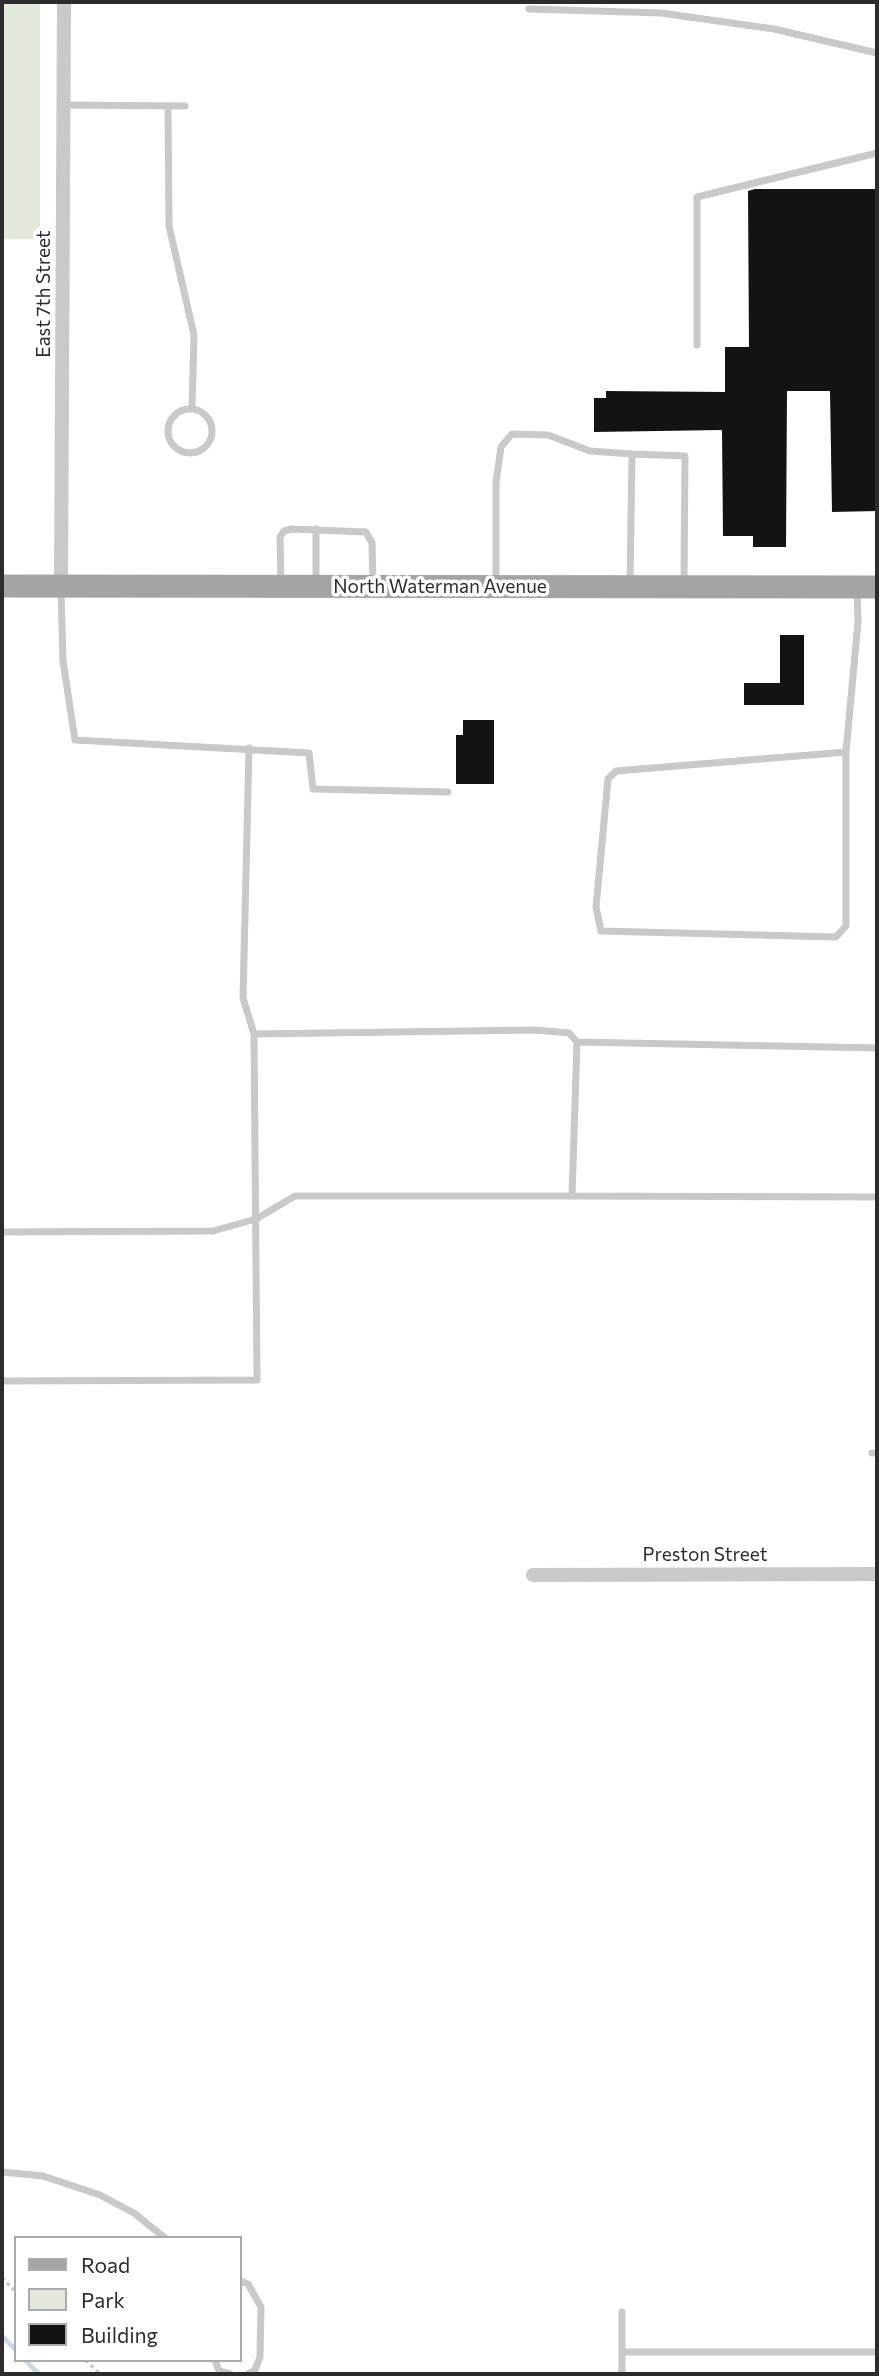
<!DOCTYPE html>
<html>
<head>
<meta charset="utf-8">
<style>
  body { margin:0 }
  #map { position:relative; width:879px; height:2376px; overflow:hidden; background:#fff; font-family:Commissioner,sans-serif }
  canvas { display:block }
  .frame { position:absolute; inset:0; border:4px solid #2c2c2c; pointer-events:none }
  .legend { position:absolute; left:14px; top:2236px; width:228px; height:126px; box-sizing:border-box; background:#fff; border:2px solid #ababab; margin:0; padding:9px 12px; list-style:none; font-size:21px; color:#2c2c2c }
  .legend li { display:flex; align-items:center; gap:14px; height:35px }
  .legend b { width:35px; border:2px solid #ababab }
</style>
</head>
<body>
<div id="map">
<canvas width="879" height="2376"></canvas>
<div class="frame"></div>
<ul class="legend">
<li><b style="height:9px;background:#a4a4a4"></b>Road</li>
<li><b style="height:19px;background:#e2e8db"></b>Park</li>
<li><b style="height:19px;background:#131313"></b>Building</li>
</ul>
</div>
<script>
const context = document.querySelector('canvas').getContext('2d');
context.lineJoin = 'round';
function fill(path, color) {
  context.fillStyle = color;
  context.fill(path, 'evenodd');
}
function toPath(rows) {
  const path = new Path2D();
  for (const r of rows) {
    if (r.length === 3) {
      path.moveTo(r[0] + r[2], r[1]);
      path.arc(r[0], r[1], r[2], 0, 2 * Math.PI);
      continue;
    }
    path.moveTo(r[0], r[1]);
    for (let i = 2; i < r.length; i += 2) path.lineTo(r[i], r[i + 1]);
  }
  return path;
}
function stroke(path, color, width, dash) {
  context.strokeStyle = color;
  context.lineWidth = width;
  context.lineCap = dash ? 'butt' : 'round';
  context.setLineDash(dash || []);
  context.stroke(path);
}
function write(font, color, halo, rows, align = 'center') {
  context.font = font + ' Commissioner,sans-serif';
  context.lineWidth = 7;
  context.setLineDash([]);
  context.textBaseline = 'middle';
  context.strokeStyle = halo;
  context.fillStyle = color;
  for (const [text, x, y, turn = 0] of rows) {
    context.save();
    context.translate(x, y);
    context.rotate((+turn || 0) * Math.PI / 180);
    context.textAlign = isNaN(turn) ? turn : align;
    if (halo) context.strokeText(text, 0, 0);
    context.fillText(text, 0, 0);
    context.restore();
  }
}
fill(toPath([
  [2,2,40,2,40,239,2,239]
]), '#e2e8db');
stroke(toPath([
  [2,2336,16,2350],
  [25,2360,39,2374]
]), '#c9dbe5', 5);
fill(toPath([
  [755,189,877,189,877,511,832,512,830,391,787,391,786,547,753,547,753,536,723,536,722,430,594,432,594,398,606,398,606,391,725,392,725,347,749,347,748,191],
  [780,635,804,635,804,705,744,705,744,683,780,683],
  [463,720,494,720,494,784,456,784,456,735,463,735]
]), '#131313');
stroke(toPath([
  [2,179,3,179],
  [2,2278,16,2292],
  [86,2360,100,2374]
]), '#c9c9c9', 3.5, [3.5, 3.5]);
stroke(toPath([
  [529,9,661,13,774,29,877,53],
  [64,105,185,106],
  [168,106,169,226,194,335,192,409],
  [697,345,697,197,877,153],
  [190,431,22],
  [316,529,316,585],
  [281,582,280,537,284,531,292,529,366,532,372,543,373,583],
  [496,583,496,482,501,447,512,434,548,435,590,451,632,454],
  [630,583,632,454,685,456,684,583],
  [61,590,63,661,75,740,309,753,313,789,448,792],
  [846,752,616,771,608,779,596,907,601,931,836,937,846,926,846,752,858,622,857,591],
  [577,1042,877,1048],
  [572,1196,877,1197],
  [2,1232,213,1231,256,1219,295,1196,572,1196,577,1042,569,1033,536,1030,254,1034],
  [2,1381,257,1380,254,1034,243,998,249,748],
  [872,1453,877,1453],
  [2,2172,43,2176,100,2195,134,2213,165,2238],
  [240,2281,248,2284,261,2307,260,2357,255,2370,248,2374],
  [622,2352,877,2352],
  [215,2360,219,2371,230,2374],
  [622,2374,622,2312]
]), '#c9c9c9', 7);
stroke(toPath([
  [61,586,64,2],
  [533,1575,877,1574]
]), '#c9c9c9', 14);
stroke(toPath([
  [2,586,877,587]
]), '#a4a4a4', 23);
write('19px', '#2c2c2c', '#fff', [
  ["East 7th Street",44,294,-90],
  ["North Waterman Avenue",440,587],
  ["Preston Street",705,1555]
]);
</script>
</body>
</html>
